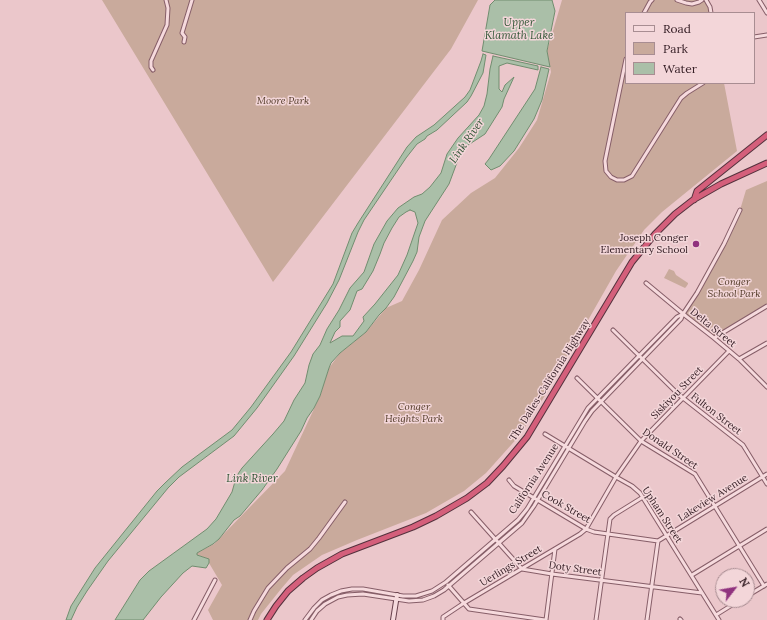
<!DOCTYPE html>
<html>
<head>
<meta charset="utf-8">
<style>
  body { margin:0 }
  #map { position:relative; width:767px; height:620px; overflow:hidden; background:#ebc7cb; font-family:Lora,serif }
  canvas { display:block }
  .legend { position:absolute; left:625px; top:12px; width:130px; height:72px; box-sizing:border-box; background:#f3d6d9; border:1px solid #a88d92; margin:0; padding:5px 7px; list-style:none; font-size:12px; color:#372027 }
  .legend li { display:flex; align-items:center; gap:8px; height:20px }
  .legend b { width:20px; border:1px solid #a88d92 }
  .north { position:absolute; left:715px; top:568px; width:40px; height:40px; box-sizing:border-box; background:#f3d6d9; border:1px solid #a88d92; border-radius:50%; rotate:59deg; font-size:11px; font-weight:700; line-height:16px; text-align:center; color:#372027 }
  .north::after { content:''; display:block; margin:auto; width:14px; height:18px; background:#90327e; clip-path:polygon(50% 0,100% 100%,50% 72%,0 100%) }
</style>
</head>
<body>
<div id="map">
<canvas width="767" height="620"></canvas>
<ul class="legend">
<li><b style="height:5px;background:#f6dadd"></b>Road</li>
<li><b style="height:11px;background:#c9aa9c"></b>Park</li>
<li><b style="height:11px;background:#aabfa8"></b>Water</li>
</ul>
<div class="north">N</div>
</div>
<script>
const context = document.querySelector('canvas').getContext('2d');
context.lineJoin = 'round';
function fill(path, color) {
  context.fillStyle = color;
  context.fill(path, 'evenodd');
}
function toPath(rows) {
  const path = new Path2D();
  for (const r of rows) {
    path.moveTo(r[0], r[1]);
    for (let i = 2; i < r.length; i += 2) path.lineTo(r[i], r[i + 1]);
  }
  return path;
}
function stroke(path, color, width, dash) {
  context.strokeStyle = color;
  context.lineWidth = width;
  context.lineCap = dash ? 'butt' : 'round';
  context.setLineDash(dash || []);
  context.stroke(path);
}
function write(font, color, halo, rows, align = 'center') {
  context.font = font + ' Lora,serif';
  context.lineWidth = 3;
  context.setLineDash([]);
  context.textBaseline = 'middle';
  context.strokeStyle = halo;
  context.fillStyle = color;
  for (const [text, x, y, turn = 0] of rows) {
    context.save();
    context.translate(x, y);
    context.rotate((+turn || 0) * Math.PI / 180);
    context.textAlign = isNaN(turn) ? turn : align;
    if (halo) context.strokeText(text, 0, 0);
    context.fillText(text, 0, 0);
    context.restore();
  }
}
fill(toPath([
  [102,0,478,0,451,49,273,282],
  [562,0,708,0,710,13,626,13,626,83,724,83,737,151,662,212,644,230,616,271,546,394,520,435,486,473,464,491,426,513,357,540,322,555,293,575,281,589,261,614,258,620,213,620,208,610,222,585,209,563,209,559,197,555,197,553,214,544,285,471,320,396,329,368,340,353,366,332,386,308,402,301,419,270,442,220,471,193,495,178,519,148,537,120,551,72,547,51],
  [767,181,767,305,714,338,683,314,740,210,746,190],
  [669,269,674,271,676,275,688,283,688,284,686,287,685,288,664,278]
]), '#c9aa9c');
const water = toPath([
  [495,0,552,0,555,11,547,51,550,67,482,51,490,5,495,0],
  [483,54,486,55,483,73,471,96,467,102,437,130,427,136,425,139,417,144,406,158,364,220,358,232,339,280,327,303,294,356,257,408,234,436,179,477,168,488,108,561,87,591,77,607,71,620,66,620,71,606,95,568,157,491,165,483,182,467,232,430,251,407,291,352,333,284,352,233,358,223,407,147,416,137,434,125,465,97,470,90,481,61,483,54],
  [493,56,538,66,538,70,507,63,499,66,499,89,502,92,505,85,514,77,504,99,502,107,485,134,462,149,449,184,425,221,419,237,417,252,413,261,394,297,386,308,379,315,366,332,340,353,331,363,329,368,320,396,314,408,307,418,301,431,277,469,262,490,240,516,234,520,219,539,213,544,197,553,197,555,209,559,209,563,206,568,192,566,183,573,161,597,143,620,115,620,140,580,149,571,207,529,216,519,232,492,236,478,238,474,242,468,273,434,284,421,294,400,305,383,309,365,313,354,320,345,327,329,339,310,350,288,364,272,374,244,387,221,398,208,414,197,422,194,430,187,441,173,447,154,458,138,479,115,484,106,487,94,490,69,493,56],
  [410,210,415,212,418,223,407,255,398,275,375,304,363,317,364,321,353,336,342,336,330,343,335,332,340,327,340,321,350,310,357,291,362,289,373,271,380,254,384,243,392,228,399,217,406,212,410,210],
  [541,67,549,69,542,100,534,119,514,151,500,166,491,170,485,164,489,159,535,89,541,67]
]);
fill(water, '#aabfa8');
stroke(water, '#718d6f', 1);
const street = toPath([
  [677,0,686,3,692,4,699,2,702,0],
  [706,0,710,7,711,13],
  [759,0,767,13],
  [644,13,650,2,652,0],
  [754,37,767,35],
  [184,42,185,37,182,33,192,0],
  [626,59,605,161,606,171,611,177,617,180,624,180,632,176,681,98,687,93,703,83],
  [153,70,151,67,151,61,167,25,168,8,166,0],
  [646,283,687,317,714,338,739,359,767,387],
  [613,330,678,394,743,445,767,484],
  [714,338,767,306],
  [739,359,767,343],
  [577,378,641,441,695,474,764,586],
  [545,434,616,477,632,486,640,493,719,620],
  [509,480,514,486,586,529,594,532,658,541,767,474],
  [471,512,522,569,552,574,702,593],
  [692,575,767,529],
  [448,585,469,609,545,620],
  [747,596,767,584],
  [716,615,740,600],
  [680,619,681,620],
  [194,620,215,580],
  [250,620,254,611,268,588,287,568,310,549,319,538,345,502],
  [305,620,314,608,322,600,331,595,341,591,352,589,363,589,403,596,416,596,432,591,446,582,518,520,527,509,588,408,677,317,683,314],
  [311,620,317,611,325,604,338,597,347,595,363,594,409,601,423,600,434,596,444,590,522,523,534,506,585,421,592,411,681,319,683,314,697,293,724,244,740,210],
  [443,620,443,617,464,603,580,534,586,529,616,477,641,441,729,351],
  [546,620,555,549],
  [596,620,610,519,614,515,643,497],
  [647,620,658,541]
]);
const secondary = toPath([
  [393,620,397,595]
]);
const highway = toPath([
  [694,200,697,191,767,135],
  [267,620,276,606,288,591,303,578,317,568,342,554,413,527,436,516,467,498,487,483,503,466,527,437,632,262,655,234,675,214,693,200,721,184,767,163]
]);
stroke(street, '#865e68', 5);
stroke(secondary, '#68414c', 6);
stroke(highway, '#54313d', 7);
stroke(street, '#f6dadd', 3);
stroke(secondary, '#f6dadd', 4);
stroke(highway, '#d45f7b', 5);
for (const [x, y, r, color] of [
  [696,244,4,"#90327e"]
]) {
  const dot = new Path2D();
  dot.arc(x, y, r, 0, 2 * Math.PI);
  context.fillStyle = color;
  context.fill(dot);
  stroke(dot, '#f3d6d9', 1.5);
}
write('italic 10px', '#523b28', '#f3d6d9', [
  ["Moore Park",283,101],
  ["Conger",734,282],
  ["School Park",734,294],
  ["Conger",414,407],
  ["Heights Park",414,419]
]);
write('10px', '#372027', '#f3d6d9', [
  ["Joseph Conger",688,238],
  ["Elementary School",688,250]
], 'right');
write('10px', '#372027', '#f3d6d9', [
  ["Delta Street",713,328,39],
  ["The Dalles-California Highway",550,380,-58],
  ["Siskiyou Street",677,393,-46],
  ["Fulton Street",716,414,38],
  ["Donald Street",670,449,34],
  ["California Avenue",534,479,-57],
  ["Lakeview Avenue",713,498,-32],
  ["Cook Street",566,507,30],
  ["Upham Street",662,515,57],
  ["Uerlings Street",511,566,-31],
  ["Doty Street",575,569,8]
]);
write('italic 11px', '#315636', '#f3d6d9', [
  ["Upper",519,23],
  ["Klamath Lake",519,36],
  ["Link River",467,141,-55],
  ["Link River",252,479]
]);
</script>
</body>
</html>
